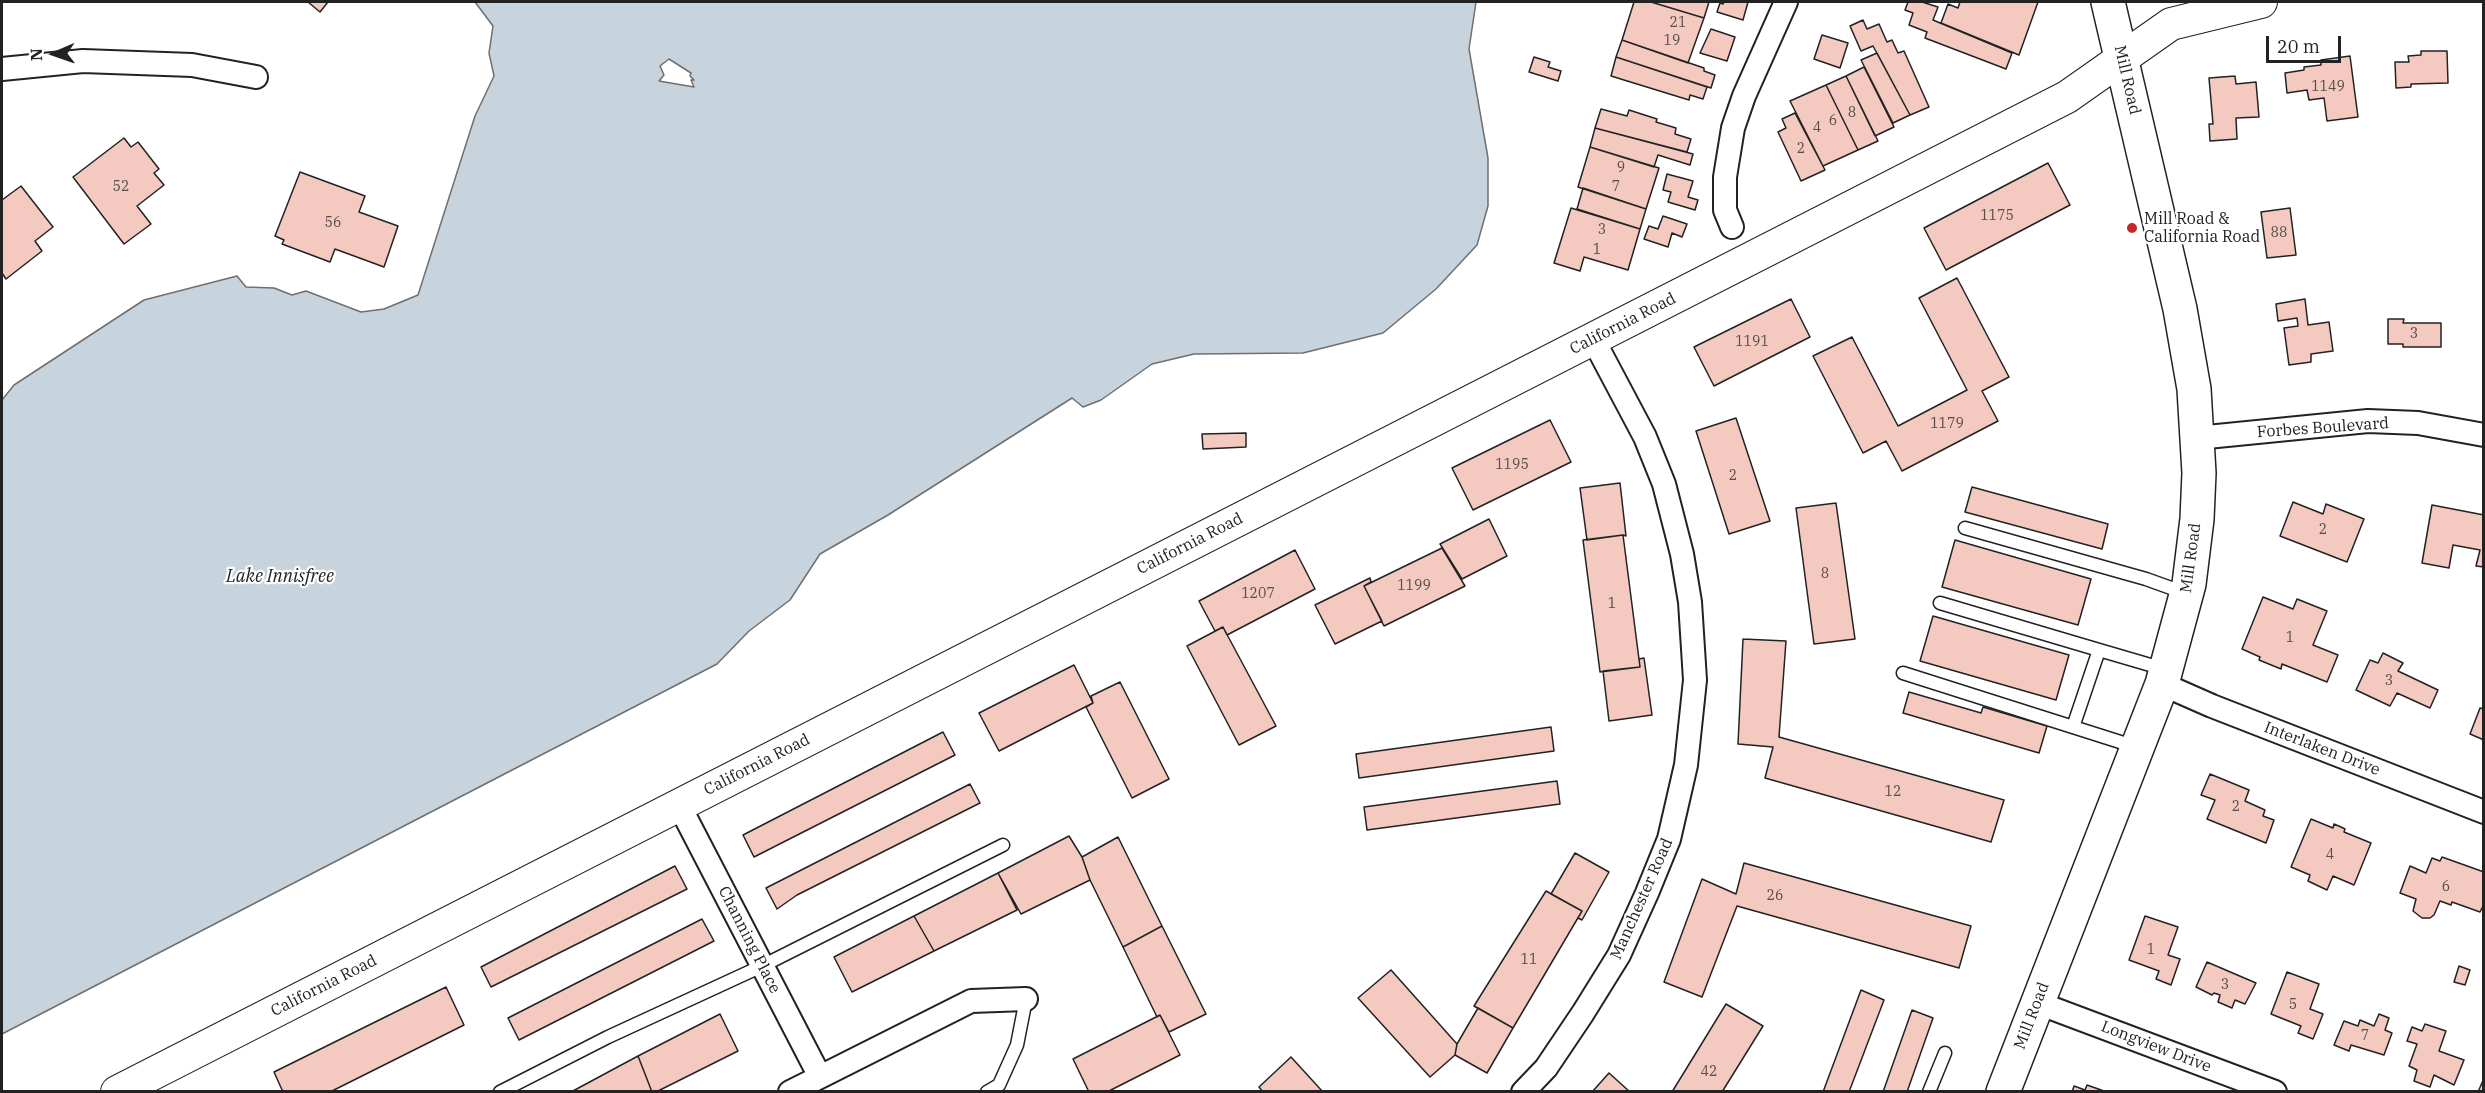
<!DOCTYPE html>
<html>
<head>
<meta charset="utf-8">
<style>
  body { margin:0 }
  #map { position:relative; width:2485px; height:1093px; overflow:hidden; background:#fff; font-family:"IBM Plex Serif",serif }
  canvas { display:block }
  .frame { position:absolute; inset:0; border:3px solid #222; pointer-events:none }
  .north { position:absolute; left:24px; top:24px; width:60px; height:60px; -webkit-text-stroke:4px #fff; paint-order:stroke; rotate:268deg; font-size:16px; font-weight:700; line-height:24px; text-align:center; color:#222 }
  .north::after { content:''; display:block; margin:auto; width:21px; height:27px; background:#222; clip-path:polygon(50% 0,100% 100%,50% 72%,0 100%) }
  .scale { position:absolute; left:2266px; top:36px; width:75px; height:27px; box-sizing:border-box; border:3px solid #222; border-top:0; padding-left:8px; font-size:18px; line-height:21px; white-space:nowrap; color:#222; -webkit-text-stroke:4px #fff; paint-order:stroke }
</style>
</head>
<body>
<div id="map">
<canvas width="2485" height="1093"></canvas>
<div class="frame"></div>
<div class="north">N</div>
<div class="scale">20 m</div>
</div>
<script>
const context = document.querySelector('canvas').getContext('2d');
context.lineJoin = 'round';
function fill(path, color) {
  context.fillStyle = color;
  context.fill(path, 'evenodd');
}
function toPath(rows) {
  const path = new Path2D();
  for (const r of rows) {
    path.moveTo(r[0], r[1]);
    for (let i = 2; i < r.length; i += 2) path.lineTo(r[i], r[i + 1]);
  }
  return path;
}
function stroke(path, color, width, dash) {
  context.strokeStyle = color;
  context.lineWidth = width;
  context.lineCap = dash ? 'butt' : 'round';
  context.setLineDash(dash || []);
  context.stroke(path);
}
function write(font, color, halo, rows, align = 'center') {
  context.font = font + ' "IBM Plex Serif",serif';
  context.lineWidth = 4.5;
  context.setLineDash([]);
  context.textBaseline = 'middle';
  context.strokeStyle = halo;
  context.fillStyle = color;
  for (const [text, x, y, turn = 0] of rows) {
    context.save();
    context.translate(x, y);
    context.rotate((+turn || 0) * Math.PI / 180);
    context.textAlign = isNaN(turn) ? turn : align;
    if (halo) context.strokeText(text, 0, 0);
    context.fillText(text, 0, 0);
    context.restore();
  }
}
const water = toPath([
  [475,2,1476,2,1469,49,1488,158,1488,206,1477,245,1436,289,1383,333,1303,353,1194,354,1152,364,1101,400,1083,407,1072,398,888,515,820,554,790,600,749,631,717,664,2,1034,2,400,14,385,144,300,237,276,246,287,274,288,292,295,306,291,361,312,384,309,418,295,475,116,494,76,489,53,493,26,475,2],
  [669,59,691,73,690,76,694,80,691,80,694,87,659,81,664,75,660,66,669,59]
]);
fill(water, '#c7d3dd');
stroke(water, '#6f6f6f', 1.5);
const building = toPath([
  [308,2,328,2,320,12,308,2],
  [1634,2,1651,2,1704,18,1688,63,1622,40,1634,2],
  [1651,2,1709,2,1704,18,1651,2],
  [1724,2,1748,2,1743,20,1717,12,1720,3,1723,4,1724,2],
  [1908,2,1922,2,1938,7,1933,20,2012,53,2006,69,1925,38,1927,32,1909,25,1913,13,1905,10,1908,2],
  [1960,2,2038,2,2019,55,1941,23,1948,4,1958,8,1960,2],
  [1863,20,1867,29,1879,24,1887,42,1892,40,1898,53,1904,51,1929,107,1910,115,1873,46,1861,51,1850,26,1863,20],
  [1711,29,1735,37,1727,61,1700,53,1711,29],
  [1822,35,1848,43,1840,68,1814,59,1822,35],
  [1622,40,1704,68,1704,71,1715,75,1711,88,1616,57,1622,40],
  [2421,51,2447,51,2448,83,2411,84,2411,87,2396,88,2395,62,2409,62,2408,56,2421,55,2421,51],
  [1877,53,1910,115,1893,123,1861,60,1877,53],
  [2350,56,2358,117,2327,121,2324,98,2309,100,2307,90,2287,93,2285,73,2304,70,2304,67,2321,65,2321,60,2350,56],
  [1534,57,1550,62,1548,67,1561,71,1558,81,1529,72,1534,57],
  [1616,57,1707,87,1703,99,1690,95,1689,100,1611,76,1616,57],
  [1864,67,1894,127,1875,136,1846,76,1864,67],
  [1846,76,1878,141,1858,150,1826,85,1846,76],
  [2235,76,2236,84,2256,82,2259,117,2236,118,2237,139,2210,141,2209,124,2213,124,2209,78,2235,76],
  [1826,85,1858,150,1823,166,1790,101,1826,85],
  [1601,109,1627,116,1629,110,1657,119,1656,122,1676,128,1675,134,1691,139,1687,152,1595,128,1601,109],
  [1795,113,1825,170,1801,181,1778,132,1786,128,1782,119,1795,113],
  [1595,128,1693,154,1690,165,1658,155,1654,167,1590,147,1595,128],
  [124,138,131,147,138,142,159,169,154,173,164,185,137,206,151,224,124,244,73,177,124,138],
  [1590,147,1659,168,1646,209,1578,187,1590,147],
  [2048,163,2070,205,1946,270,1924,228,2048,163],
  [300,172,365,196,359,212,398,226,384,267,335,249,330,262,282,244,284,240,275,236,300,172],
  [1667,174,1693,181,1688,197,1698,200,1695,210,1668,202,1671,192,1663,190,1667,174],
  [21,186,53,227,35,241,42,251,6,279,2,273,2,200,21,186],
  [1583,188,1646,209,1640,229,1577,209,1583,188],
  [1571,208,1640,229,1628,270,1584,257,1580,271,1554,263,1571,208],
  [2290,208,2296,255,2267,258,2261,212,2290,208],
  [1663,216,1687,224,1682,237,1672,233,1668,247,1644,239,1649,226,1658,229,1663,216],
  [1957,278,2009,377,1982,391,1998,421,1902,471,1886,441,1863,453,1813,356,1852,337,1898,426,1967,390,1919,298,1957,278],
  [1791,299,1810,337,1714,386,1694,347,1791,299],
  [2305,299,2308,325,2329,322,2333,351,2311,354,2311,362,2289,365,2284,328,2298,326,2297,318,2278,321,2276,304,2305,299],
  [2388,319,2404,319,2403,323,2441,323,2441,347,2403,347,2403,344,2388,344,2388,319],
  [1736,418,1770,521,1729,534,1696,431,1736,418],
  [1550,420,1571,462,1473,510,1452,468,1550,420],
  [1246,433,1246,447,1203,449,1202,434,1246,433],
  [1620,483,1626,536,1623,535,1587,540,1580,488,1620,483],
  [1972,487,2108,524,2102,549,1965,512,1972,487],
  [2293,502,2323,514,2326,504,2364,519,2347,562,2280,536,2293,502],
  [1836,503,1855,639,1814,644,1796,508,1836,503],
  [2432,505,2484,515,2484,567,2476,566,2480,550,2453,545,2449,568,2422,563,2432,505],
  [1489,519,1507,556,1462,579,1440,544,1489,519],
  [1623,535,1640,667,1600,672,1583,540,1623,535],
  [1955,540,2091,579,2078,625,1942,587,1955,540],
  [1442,548,1465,586,1384,626,1364,586,1442,548],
  [1295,550,1315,589,1227,635,1223,627,1215,631,1199,601,1295,550],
  [1370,578,1371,582,1364,586,1382,621,1335,644,1315,605,1370,578],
  [2263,597,2293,609,2297,599,2327,611,2313,645,2338,655,2327,682,2282,664,2281,669,2259,660,2260,657,2242,649,2263,597],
  [1933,616,2069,655,2056,700,1920,661,1933,616],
  [1223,627,1276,726,1239,745,1187,646,1223,627],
  [1743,639,1786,641,1779,737,2004,800,1991,842,1765,778,1773,747,1738,744,1743,639],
  [2383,653,2403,663,2398,671,2438,690,2430,708,2397,693,2390,706,2356,690,2370,660,2378,663,2383,653],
  [1644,658,1652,715,1609,721,1603,671,1640,667,1639,659,1644,658],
  [1074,665,1093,703,999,751,979,713,1074,665],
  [1120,682,1169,779,1132,798,1086,707,1093,703,1091,696,1120,682],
  [1909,692,1981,713,1983,707,2047,726,2039,753,1903,713,1909,692],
  [2480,708,2484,709,2484,740,2470,734,2480,708],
  [1551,727,1554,751,1359,778,1356,754,1551,727],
  [943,732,955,755,754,857,743,835,943,732],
  [2210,774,2249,790,2245,801,2265,810,2263,816,2274,820,2266,843,2207,819,2215,800,2201,795,2210,774],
  [1557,781,1560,804,1367,830,1364,807,1557,781],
  [970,784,980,803,797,895,777,909,766,888,970,784],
  [2311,819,2333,828,2334,824,2341,827,2345,829,2344,832,2371,843,2354,885,2333,876,2327,890,2308,881,2310,875,2291,867,2311,819],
  [1069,836,1082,857,1090,880,1021,914,998,873,1069,836],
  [1118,837,1162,926,1123,947,1090,880,1082,857,1118,837],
  [1575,853,1609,872,1582,920,1578,918,1582,911,1551,894,1575,853],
  [2442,857,2484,872,2484,904,2480,912,2452,902,2451,905,2440,901,2434,915,2430,918,2422,918,2413,911,2416,899,2400,893,2410,866,2426,873,2432,858,2440,861,2442,857],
  [1744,863,1971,926,1959,968,1737,906,1702,997,1664,982,1702,879,1736,894,1744,863],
  [675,866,687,889,491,987,481,967,675,866],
  [998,873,1017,910,934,951,914,916,998,873],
  [1546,891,1582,911,1513,1028,1474,1006,1546,891],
  [914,916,934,951,852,992,834,957,914,916],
  [2145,916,2178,927,2168,955,2180,959,2171,985,2156,979,2159,971,2129,960,2145,916],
  [702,919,714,941,519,1040,508,1018,702,919],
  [1162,926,1206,1014,1169,1032,1160,1015,1157,1017,1123,947,1162,926],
  [2207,962,2256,983,2245,1004,2235,1000,2232,1008,2218,1002,2220,995,2214,993,2212,995,2196,987,2207,962],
  [2459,966,2470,970,2465,985,2454,982,2459,966],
  [1391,970,1457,1044,1455,1055,1430,1077,1358,998,1391,970],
  [2287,972,2319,984,2310,1009,2323,1014,2313,1039,2298,1033,2301,1026,2271,1014,2287,972],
  [446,987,464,1025,330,1092,283,1092,274,1072,446,987],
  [1861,990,1884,1000,1849,1092,1823,1092,1861,990],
  [1726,1004,1763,1026,1722,1092,1672,1092,1726,1004],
  [1478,1008,1513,1028,1487,1073,1455,1055,1457,1044,1478,1008],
  [1912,1010,1933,1018,1907,1092,1883,1092,1912,1010],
  [720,1014,738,1051,658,1091,652,1092,638,1056,720,1014],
  [2379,1014,2389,1018,2385,1030,2392,1033,2384,1055,2351,1045,2349,1051,2334,1045,2344,1021,2358,1026,2360,1020,2374,1026,2379,1014],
  [1160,1015,1180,1055,1107,1092,1089,1092,1073,1059,1160,1015],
  [2425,1024,2446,1031,2439,1051,2464,1060,2454,1085,2434,1075,2430,1087,2414,1081,2417,1070,2409,1066,2417,1044,2407,1041,2412,1027,2422,1031,2425,1024],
  [638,1056,652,1092,571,1092,638,1056],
  [1291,1057,1323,1092,1263,1092,1259,1087,1291,1057],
  [1609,1073,1630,1092,1592,1092,1609,1073],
  [2484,1078,2484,1092,2478,1092,2484,1078],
  [2087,1085,2104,1091,2104,1092,2072,1092,2074,1086,2085,1090,2087,1085]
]);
fill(building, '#f3c9c0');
stroke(building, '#222', 1.5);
const service = toPath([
  [1965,528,2146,579,2185,593],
  [1940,603,2099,650],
  [1903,673,2136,747],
  [2073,727,2099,650,2164,669],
  [500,1092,608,1037,762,966,1003,845],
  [987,1092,999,1085,1017,1045,1026,999],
  [1929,1092,1945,1053]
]);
const minor = toPath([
  [2,69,83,61,192,65,256,77],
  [1732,227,1725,210,1725,177,1733,128,1744,96,1786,2],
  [2197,438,2368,421,2418,423,2484,435],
  [2162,684,2212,706,2484,812],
  [679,805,819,1075],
  [2038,1003,2275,1092],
  [790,1092,971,1001,1026,999],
  [1523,1092,1546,1068,1583,1013,1619,955,1647,893,1669,839,1686,765,1695,680,1690,602,1682,554,1664,484,1645,437,1593,339]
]);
const secondary = toPath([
  [117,1092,2067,97,2171,24,2261,2]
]);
const primary = toPath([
  [2003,1092,2162,684,2189,584,2197,519,2199,473,2194,389,2180,309,2108,2]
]);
stroke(service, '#222', 15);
stroke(minor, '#222', 26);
stroke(secondary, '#222', 34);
stroke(primary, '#222', 36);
stroke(service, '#fff', 12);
stroke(minor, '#fff', 22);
stroke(secondary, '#fff', 32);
stroke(primary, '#fff', 33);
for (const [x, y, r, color] of [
  [2132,228,6,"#c62828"]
]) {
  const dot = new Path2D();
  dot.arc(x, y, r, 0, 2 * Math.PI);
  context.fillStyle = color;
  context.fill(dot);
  stroke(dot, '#fff', 2);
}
write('14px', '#564c4a', null, [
  ["21",1678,23],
  ["19",1672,41],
  ["1149",2328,87],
  ["8",1852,113],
  ["6",1833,121],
  ["4",1817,128],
  ["2",1801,149],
  ["9",1621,168],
  ["52",121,187],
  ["7",1616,187],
  ["1175",1997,216],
  ["56",333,223],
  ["3",1602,230],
  ["88",2279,233],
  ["1",1597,250],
  ["3",2414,334],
  ["1191",1752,342],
  ["1179",1947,424],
  ["1195",1512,465],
  ["2",1733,476],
  ["2",2323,530],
  ["8",1825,574],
  ["1199",1414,586],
  ["1207",1258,594],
  ["1",1612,604],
  ["1",2290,638],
  ["3",2389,681],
  ["12",1893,792],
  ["2",2236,807],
  ["4",2330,855],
  ["6",2446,887],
  ["26",1775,896],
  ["1",2151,950],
  ["11",1529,960],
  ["3",2225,985],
  ["5",2293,1005],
  ["7",2365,1036],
  ["42",1709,1072]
]);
write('16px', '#222', '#fff', [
  ["Mill Road",2127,80,77],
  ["California Road",1623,324,-27],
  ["Forbes Boulevard",2323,428,-4],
  ["California Road",1190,544,-27],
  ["Mill Road",2191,558,-82],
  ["Interlaken Drive",2322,749,21],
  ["California Road",757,765,-27],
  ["Manchester Road",1642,899,-66],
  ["Channing Place",749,940,63],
  ["California Road",324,986,-27],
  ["Mill Road",2032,1016,-69],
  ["Longview Drive",2156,1047,21]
]);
write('16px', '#222', '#fff', [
  ["Mill Road &",2144,219],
  ["California Road",2144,237]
], 'left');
write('italic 18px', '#222', '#fff', [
  ["Lake Innisfree",280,577]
]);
</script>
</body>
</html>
